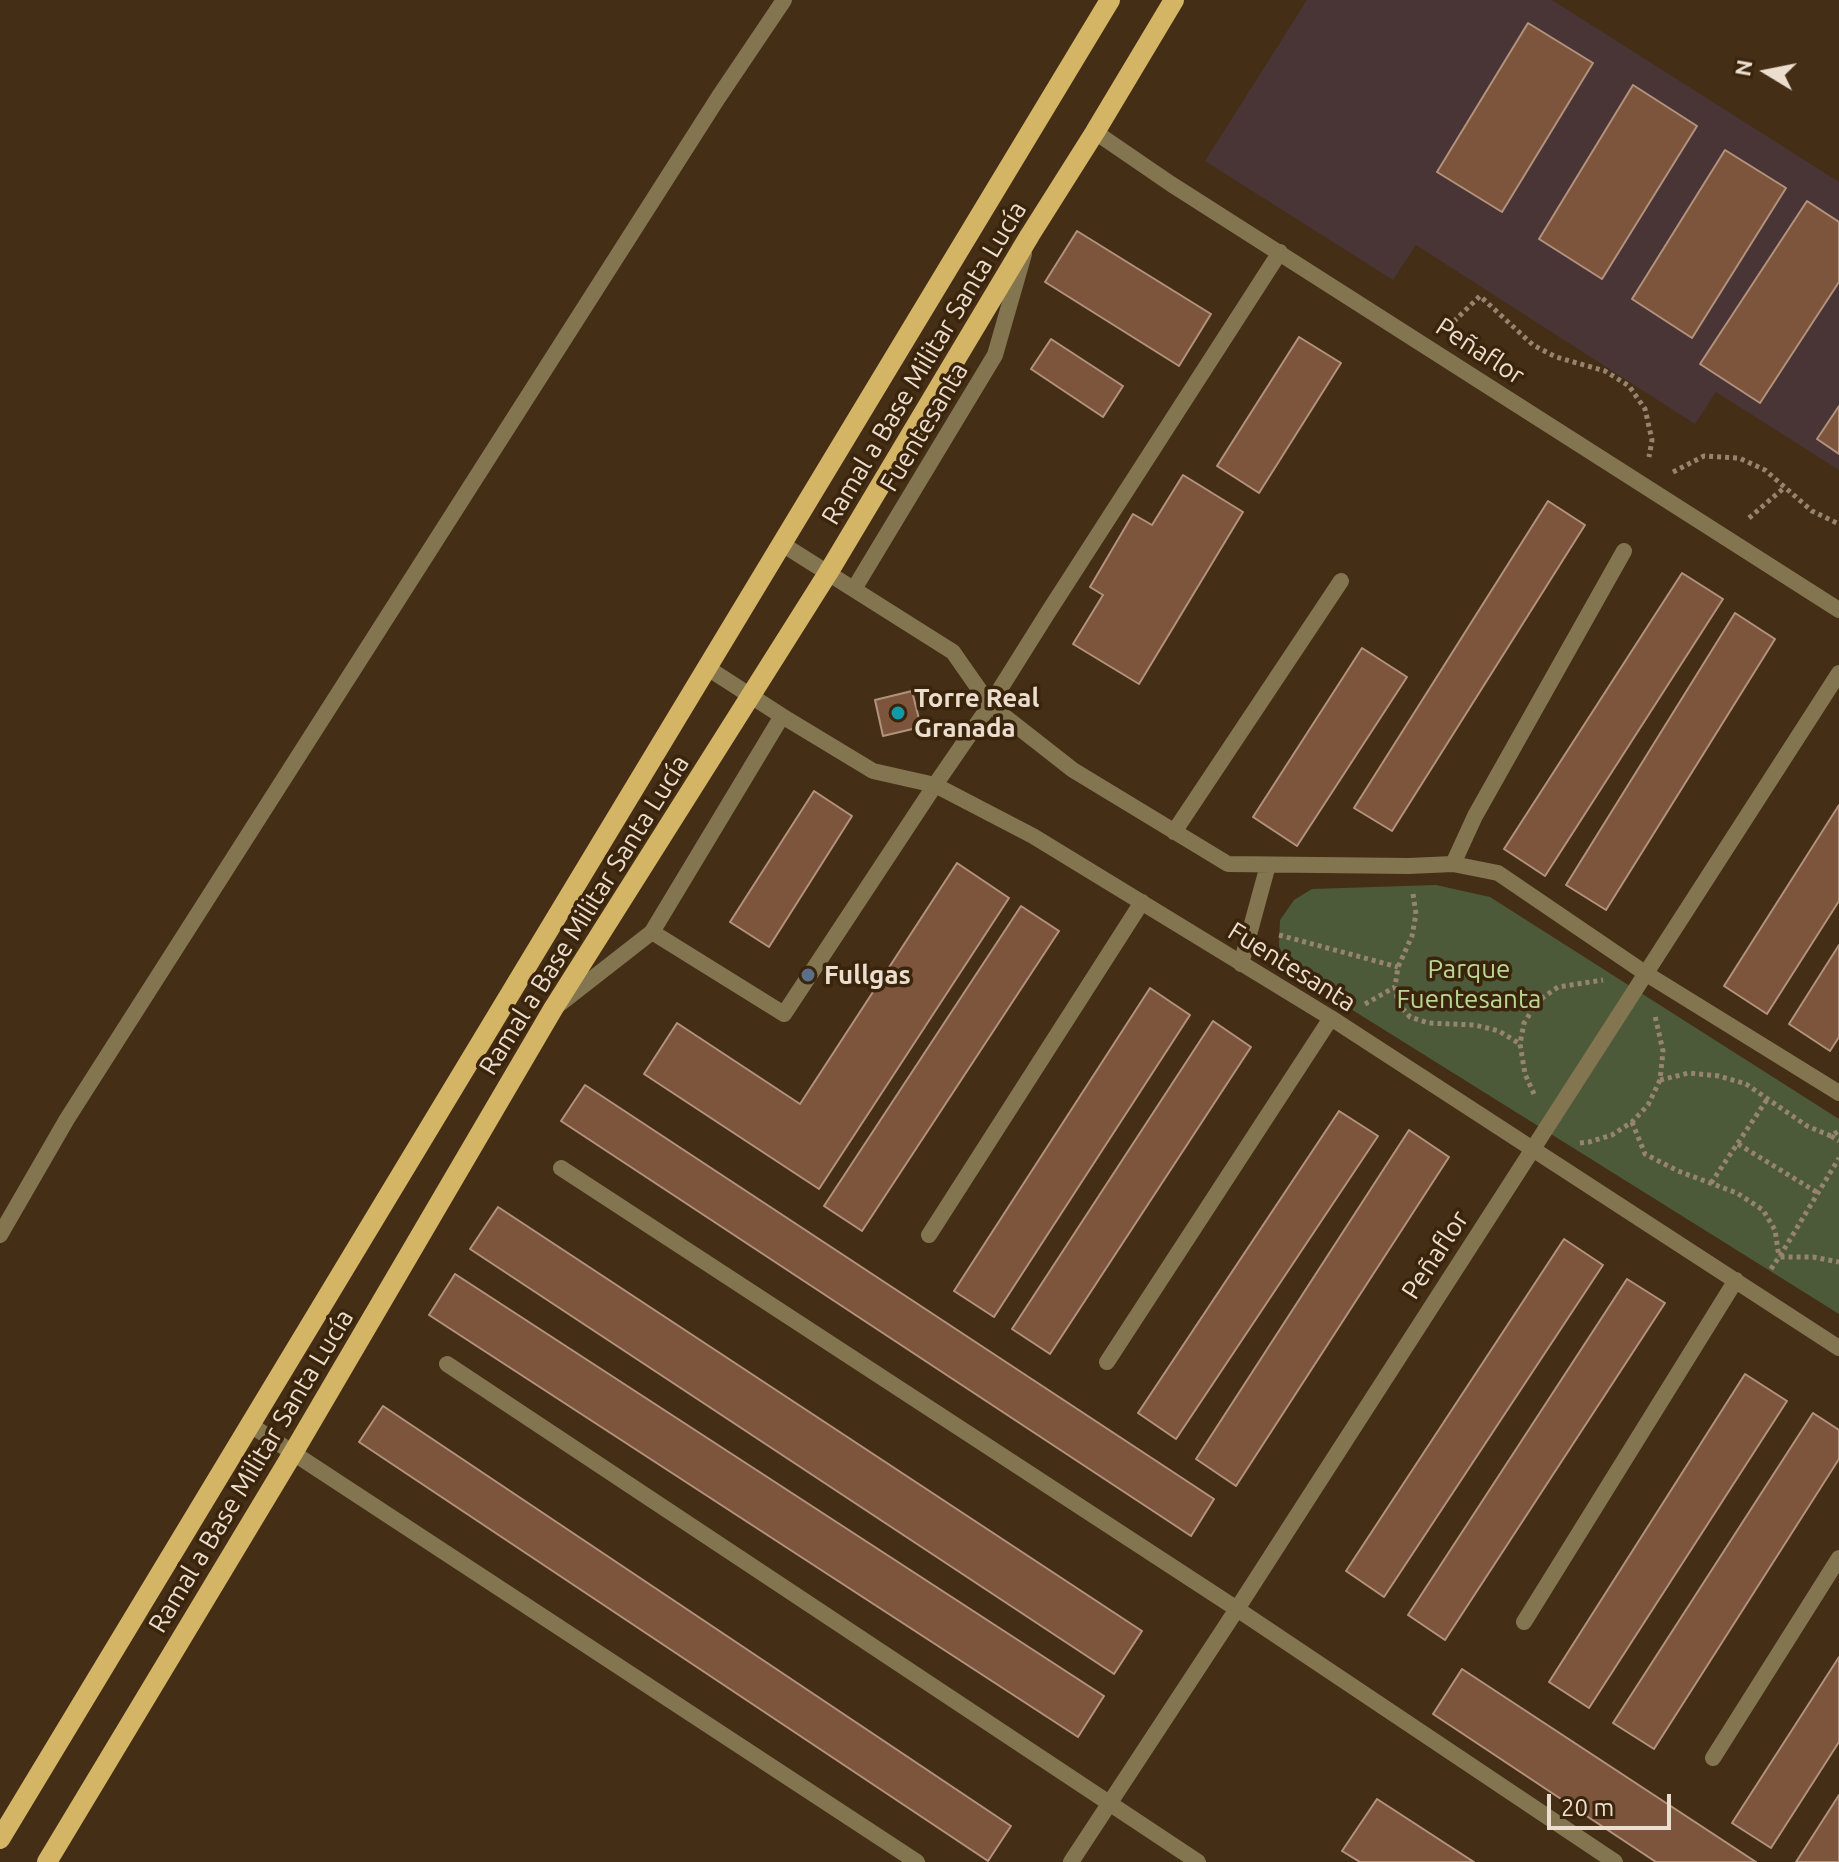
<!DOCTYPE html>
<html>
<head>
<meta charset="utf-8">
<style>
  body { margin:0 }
  #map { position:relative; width:1839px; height:1862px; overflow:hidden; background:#442e16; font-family:Ubuntu,sans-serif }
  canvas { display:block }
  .north { position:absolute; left:1727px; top:32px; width:80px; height:80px; -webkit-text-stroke:6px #3a240b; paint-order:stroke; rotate:280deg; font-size:22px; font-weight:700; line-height:32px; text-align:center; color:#ecdecf }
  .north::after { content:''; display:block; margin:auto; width:28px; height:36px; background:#ecdecf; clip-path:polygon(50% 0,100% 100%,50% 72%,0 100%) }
  .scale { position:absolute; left:1547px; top:1794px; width:124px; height:36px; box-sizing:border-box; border:4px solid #ecdecf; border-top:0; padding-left:10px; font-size:24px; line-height:28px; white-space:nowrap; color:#ecdecf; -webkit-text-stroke:6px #3a240b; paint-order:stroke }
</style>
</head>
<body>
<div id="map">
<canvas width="1839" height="1862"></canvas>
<div class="north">N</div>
<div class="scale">20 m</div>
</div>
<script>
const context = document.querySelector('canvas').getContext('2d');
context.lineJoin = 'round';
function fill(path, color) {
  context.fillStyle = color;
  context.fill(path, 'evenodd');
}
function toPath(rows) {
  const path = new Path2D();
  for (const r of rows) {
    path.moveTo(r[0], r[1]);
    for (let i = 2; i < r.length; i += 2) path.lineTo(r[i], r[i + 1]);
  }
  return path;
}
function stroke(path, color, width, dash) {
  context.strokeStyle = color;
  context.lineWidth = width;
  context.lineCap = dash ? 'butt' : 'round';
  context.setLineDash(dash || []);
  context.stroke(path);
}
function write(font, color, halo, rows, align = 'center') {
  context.font = font + ' Ubuntu,sans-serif';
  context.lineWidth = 7;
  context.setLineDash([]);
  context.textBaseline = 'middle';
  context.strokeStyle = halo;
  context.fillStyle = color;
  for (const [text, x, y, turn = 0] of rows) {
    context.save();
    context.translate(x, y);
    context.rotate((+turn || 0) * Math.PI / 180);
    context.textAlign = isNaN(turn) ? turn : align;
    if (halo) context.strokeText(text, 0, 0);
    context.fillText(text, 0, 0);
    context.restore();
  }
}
fill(toPath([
  [1307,0,1552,0,1839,182,1839,470,1716,392,1695,424,1416,245,1393,280,1205,161]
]), '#4a3536');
fill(toPath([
  [1436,885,1490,897,1839,1119,1839,1314,1290,971,1279,946,1280,920,1294,900,1312,889]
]), '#4d5a39');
const building = toPath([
  [1528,23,1593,63,1502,212,1437,172,1528,23],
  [1633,85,1697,126,1602,279,1539,239,1633,85],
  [1725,150,1786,188,1692,338,1632,299,1725,150],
  [1807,201,1839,222,1839,282,1760,403,1700,364,1807,201],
  [1077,231,1211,314,1179,366,1045,282,1077,231],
  [1299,337,1341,363,1259,493,1217,466,1299,337],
  [1051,339,1123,386,1103,417,1031,369,1051,339],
  [1839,406,1839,454,1817,439,1839,406],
  [1183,475,1243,512,1139,684,1073,644,1103,595,1090,587,1133,514,1152,525,1183,475],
  [1548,501,1585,525,1392,831,1354,808,1548,501],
  [1682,573,1723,599,1545,876,1504,849,1682,573],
  [1735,613,1775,639,1606,910,1566,885,1735,613],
  [1362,648,1407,677,1297,846,1253,817,1362,648],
  [912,691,921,727,883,736,875,700,912,691],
  [814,791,852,816,769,947,730,922,814,791],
  [1839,805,1839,901,1767,1014,1724,986,1839,805],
  [957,863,1009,898,819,1189,644,1074,677,1023,800,1104,957,863],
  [1021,906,1059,931,862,1231,824,1206,1021,906],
  [1839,945,1839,1037,1830,1051,1789,1024,1839,945],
  [1150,988,1190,1015,994,1317,954,1291,1150,988],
  [1213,1021,1251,1047,1050,1354,1012,1329,1213,1021],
  [585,1085,1214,1499,1191,1536,561,1121,585,1085],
  [1339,1111,1378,1136,1176,1439,1138,1413,1339,1111],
  [1409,1130,1449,1157,1236,1486,1196,1459,1409,1130],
  [498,1207,1142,1631,1114,1674,470,1249,498,1207],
  [1564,1239,1603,1265,1384,1597,1346,1571,1564,1239],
  [455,1274,1104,1696,1078,1737,429,1315,455,1274],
  [1627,1279,1665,1303,1445,1640,1408,1615,1627,1279],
  [1745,1374,1787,1401,1589,1708,1549,1682,1745,1374],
  [383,1406,1011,1826,988,1861,359,1442,383,1406],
  [1813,1413,1839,1430,1839,1459,1654,1749,1613,1723,1813,1413],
  [1839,1657,1839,1742,1771,1848,1732,1823,1839,1657],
  [1462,1669,1756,1862,1656,1862,1433,1714,1462,1669],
  [1839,1795,1839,1862,1796,1862,1839,1795],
  [1377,1799,1474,1862,1360,1862,1342,1851,1377,1799]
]);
fill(building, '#7c553c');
stroke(building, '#b3927d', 2);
stroke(toPath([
  [1448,327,1480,296,1533,345,1556,357,1605,371,1629,386,1645,409,1652,440,1649,457],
  [1673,472,1704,456,1739,458,1765,470,1812,511,1839,524],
  [1749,518,1785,487],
  [1413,894,1416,914,1412,936,1398,967,1395,987,1398,1003,1410,1017,1428,1023,1475,1025,1499,1031,1520,1044],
  [1279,935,1398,967],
  [1365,1004,1395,987],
  [1660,1080,1689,1073,1719,1076,1746,1084,1807,1126,1831,1136,1839,1131],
  [1534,1094,1525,1074,1520,1044,1524,1023,1538,1001,1558,987,1603,980],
  [1632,1122,1645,1154,1678,1171,1737,1193,1763,1210,1775,1230,1779,1257],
  [1831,1136,1839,1141],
  [1580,1143,1589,1142,1612,1135,1632,1122,1648,1105,1660,1080,1663,1051,1655,1016],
  [1738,1144,1818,1193],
  [1711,1183,1768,1098],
  [1780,1256,1839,1158],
  [1771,1269,1779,1257,1813,1257,1839,1262]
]), '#968470', 5, [4, 4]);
stroke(toPath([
  [652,932,784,1014,935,785]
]), '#837550', 16);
stroke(toPath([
  [1095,132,1171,184,1839,610],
  [782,544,953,652,990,705,1073,770,1228,864,1409,866,1453,864,1498,873,1645,973,1839,1093],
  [854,589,995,355,1024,254],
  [706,667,782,716,873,771,935,785,1033,836,1331,1018,1839,1348],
  [935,785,990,705,1047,614,1280,252],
  [1174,832,1341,581],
  [1453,864,1475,816,1624,551],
  [1241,964,1268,865],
  [561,1003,652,932,782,716],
  [561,1168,1237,1609,1615,1862],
  [0,1235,67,1119,718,98,784,0],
  [929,1235,1142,902],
  [1107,1362,1331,1018],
  [447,1364,1198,1862],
  [249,1424,917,1862],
  [1524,1622,1736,1280],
  [1713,1758,1839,1558],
  [1071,1862,1237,1609,1839,673]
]), '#837550', 16);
stroke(toPath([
  [0,1839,1110,0],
  [47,1862,293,1453,553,1009,828,573,1030,235,1095,132,1174,0]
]), '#d3b565', 20);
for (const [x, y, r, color] of [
  [898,713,8,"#0f9aa8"],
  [808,975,8,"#5c6f8a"]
]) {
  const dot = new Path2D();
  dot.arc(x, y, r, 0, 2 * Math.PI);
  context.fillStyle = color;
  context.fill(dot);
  stroke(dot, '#3a240b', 3);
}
write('26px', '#ecdecf', '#3a240b', [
  ["Peñaflor",1480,351,33],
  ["Ramal a Base Militar Santa Lucía",924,363,-59],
  ["Fuentesanta",924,427,-59],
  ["Ramal a Base Militar Santa Lucía",584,915,-58],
  ["Fuentesanta",1292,967,32],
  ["Peñaflor",1435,1255,-57],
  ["Ramal a Base Militar Santa Lucía",251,1471,-59]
]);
write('bold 26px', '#ecdecf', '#3a240b', [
  ["Torre Real",914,698],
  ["Granada",914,728],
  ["Fullgas",824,975]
], 'left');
write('26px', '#bcd794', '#3a240b', [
  ["Parque",1469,969],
  ["Fuentesanta",1469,999]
]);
</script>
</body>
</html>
